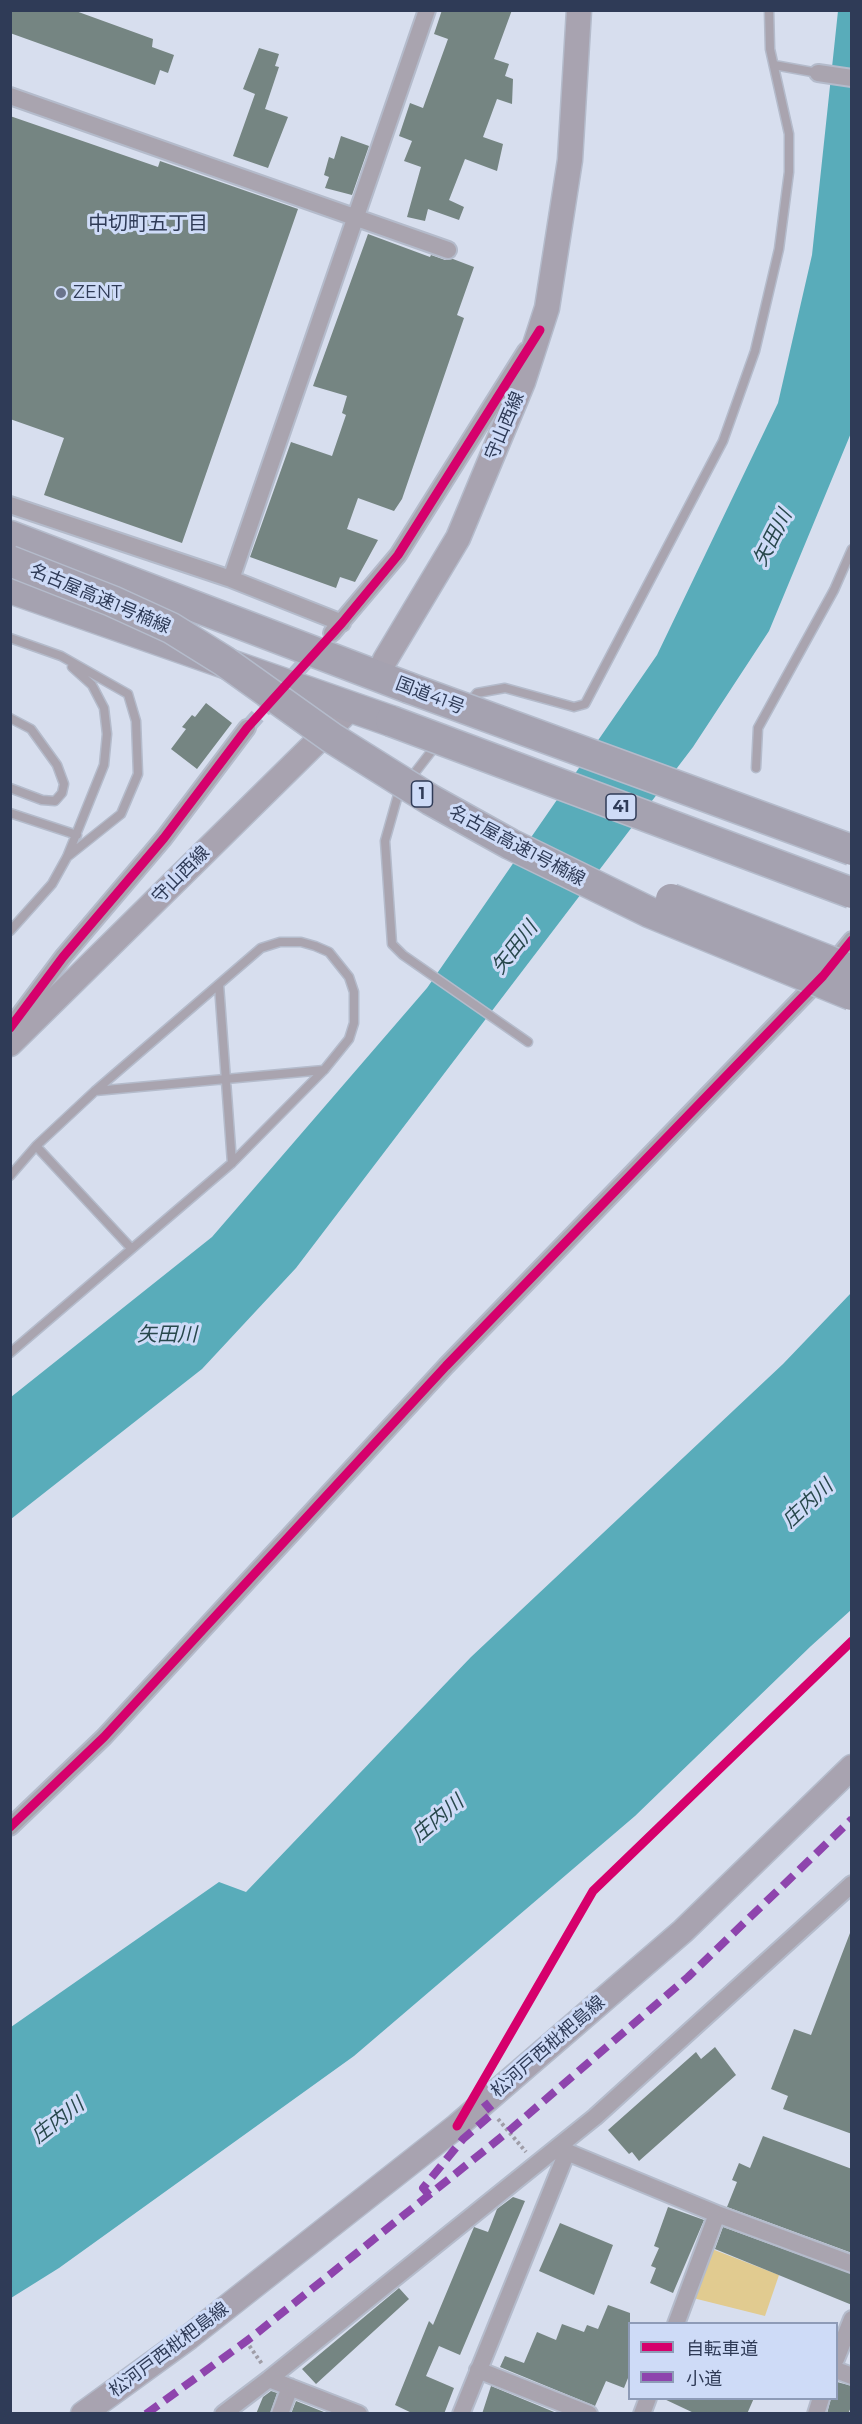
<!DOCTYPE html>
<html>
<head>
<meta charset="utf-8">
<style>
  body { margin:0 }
  #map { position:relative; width:862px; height:2424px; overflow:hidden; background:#d7deee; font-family:Montserrat,"Noto Sans JP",sans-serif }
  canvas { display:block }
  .frame { position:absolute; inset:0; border:12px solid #2f3b57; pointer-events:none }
  .legend { position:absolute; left:628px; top:2322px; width:210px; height:78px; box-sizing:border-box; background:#cedbf7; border:2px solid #8e9bb7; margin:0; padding:8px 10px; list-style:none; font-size:18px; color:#2f3b57 }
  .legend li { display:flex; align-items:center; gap:12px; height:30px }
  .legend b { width:30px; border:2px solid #8e9bb7 }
</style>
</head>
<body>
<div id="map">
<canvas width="862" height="2424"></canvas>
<div class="frame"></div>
<ul class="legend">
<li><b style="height:8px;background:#d6006c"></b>自転車道</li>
<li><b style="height:8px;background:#8e44ad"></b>小道</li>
</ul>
</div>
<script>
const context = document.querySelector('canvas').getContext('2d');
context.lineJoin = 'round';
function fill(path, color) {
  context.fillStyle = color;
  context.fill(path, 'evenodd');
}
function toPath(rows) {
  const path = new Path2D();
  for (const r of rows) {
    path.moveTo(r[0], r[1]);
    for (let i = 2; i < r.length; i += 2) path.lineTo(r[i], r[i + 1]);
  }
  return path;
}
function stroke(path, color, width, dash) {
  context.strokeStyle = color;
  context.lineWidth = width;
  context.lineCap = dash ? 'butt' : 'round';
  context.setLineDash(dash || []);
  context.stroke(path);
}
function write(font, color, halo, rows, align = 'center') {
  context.font = font + ' Montserrat,"Noto Sans JP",sans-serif';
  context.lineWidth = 6;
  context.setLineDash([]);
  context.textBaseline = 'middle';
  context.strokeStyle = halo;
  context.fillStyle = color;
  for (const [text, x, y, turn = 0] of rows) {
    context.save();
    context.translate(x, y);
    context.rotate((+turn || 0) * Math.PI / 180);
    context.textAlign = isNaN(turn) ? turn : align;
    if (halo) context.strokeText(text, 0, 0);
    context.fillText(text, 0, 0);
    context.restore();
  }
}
fill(toPath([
  [712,2249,779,2275,765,2316,693,2298]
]), '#e1cb90');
fill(toPath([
  [838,11,851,11,851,433,769,631,693,747,296,1268,202,1369,11,1519,11,1397,212,1237,427,988,657,655,778,403,812,255],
  [851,1293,851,1610,811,1646,635,1816,354,2056,59,2268,11,2298,11,2027,219,1882,246,1892,471,1657,783,1364]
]), '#59acba');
fill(toPath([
  [10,10,73,10,153,39,152,47,174,55,168,73,160,70,155,85,10,33],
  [442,10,512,10,494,59,509,64,505,76,513,79,512,104,497,99,483,137,503,144,497,171,465,159,449,200,464,207,459,220,428,209,425,221,407,217,421,167,404,161,412,141,399,136,410,103,423,108,448,39,434,34],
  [259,48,279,54,275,66,279,67,265,109,288,117,268,168,233,156,255,94,243,89],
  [10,116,158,167,160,161,298,209,182,543,44,495,64,438,10,419],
  [341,136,369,146,352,195,325,188,329,177,324,175,329,157,334,159],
  [368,234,430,257,431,255,445,260,453,259,474,267,457,315,464,318,402,499,394,511,358,498,347,529,378,540,355,582,340,577,336,588,250,557,291,442,332,456,346,415,342,413,347,396,313,386],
  [206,703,232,723,197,769,171,749,186,729,182,727,192,715,195,717],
  [850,1933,852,1933,852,2134,783,2109,788,2096,771,2089,794,2029,811,2035],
  [715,2047,736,2075,639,2161,632,2152,629,2154,608,2130,696,2052,701,2059],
  [763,2136,852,2169,852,2253,727,2207,737,2182,732,2180,739,2163,750,2168],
  [513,2197,525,2201,460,2355,439,2346,426,2376,454,2388,444,2414,414,2414,395,2405,429,2321,433,2325,474,2227,488,2232,497,2209],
  [668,2207,704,2220,673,2293,650,2283,656,2268,651,2266,659,2248,654,2246],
  [560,2223,613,2245,594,2295,539,2271],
  [723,2227,852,2274,852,2305,715,2249],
  [399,2288,409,2299,316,2384,302,2369],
  [608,2305,630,2313,630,2373,624,2388,606,2381,595,2406,500,2367,505,2356,524,2363,537,2332,556,2340,562,2324,584,2332,587,2325,598,2329],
  [837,2382,852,2386,852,2405,848,2414,827,2414,831,2398,837,2398],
  [491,2386,559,2414,482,2414],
  [271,2391,277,2393,270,2414,256,2414,263,2397],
  [662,2398,754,2398,747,2414,696,2414],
  [296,2401,329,2414,291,2414]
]), '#758582');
stroke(toPath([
  [247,728,318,648]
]), '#b5bdd0', 16, [16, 8]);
const lane = toPath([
  [774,65,818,73],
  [10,638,61,656,128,694,136,721,138,774,121,814,67,857],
  [469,703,477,693,505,688,574,707,585,704,723,441,755,351,779,249,789,172,789,134,770,49,769,10],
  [10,718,31,729,57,765,64,784,62,793,55,801,42,800,10,788],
  [756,768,758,728,834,590,852,549],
  [410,779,437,744],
  [402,790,398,795,385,841,392,944,403,955,528,1042],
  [10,813,77,835],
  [10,931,52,884,67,857,104,765,107,734,104,708,92,685,72,667],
  [219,985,232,1163],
  [95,1091,324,1070],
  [36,1146,131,1248],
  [10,1176,36,1146,95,1091,261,948,280,942,301,942,315,946,329,952,349,977,354,992,354,1023,349,1039,324,1070,232,1163,10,1353]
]);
const street = toPath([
  [818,73,852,78],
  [10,96,448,250],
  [10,505,231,579,342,623],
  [231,579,427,10],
  [332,633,398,555,526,351],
  [10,1028,63,957,164,838,247,728],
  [10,1827,104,1737,446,1366,823,976,852,940],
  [676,2324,717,2214],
  [836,2359,852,2319],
  [478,2370,589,2414],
  [836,2370,852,2376],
  [269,2379,359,2414],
  [223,2414,269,2379,595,2117,852,1884],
  [280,2414,290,2387],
  [461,2414,567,2152,717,2214,852,2264],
  [642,2414,648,2398],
  [816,2414,821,2398]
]);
const secondary = toPath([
  [378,676,385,660,458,538,523,382,547,308,570,160,579,10],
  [10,1044,352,707],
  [83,2414,189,2337,457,2126,683,1931,852,1767]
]);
const highway = toPath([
  [10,536,409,688],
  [10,588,391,721]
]);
stroke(lane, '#b4bbcb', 11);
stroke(street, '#b4bbcb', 20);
stroke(secondary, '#b4bbcb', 27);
stroke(highway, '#b4bbcb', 33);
stroke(toPath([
  [498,2119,526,2152],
  [246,2341,262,2364]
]), '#9f9da7', 4, [3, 3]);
stroke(lane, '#a9a4af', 8);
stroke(street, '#a9a4af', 16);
stroke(secondary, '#a8a3b0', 24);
stroke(highway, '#a5a2b0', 30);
const highwayBridge = toPath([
  [10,561,112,601,171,628,224,661,332,738,431,800,510,844,649,912,852,995],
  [409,688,852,850],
  [391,721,852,893],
  [671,899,852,970]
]);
stroke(highwayBridge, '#b4bbcb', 33, []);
stroke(highwayBridge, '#a5a2b0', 30);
stroke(toPath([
  [429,2195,423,2188,463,2139,493,2113,484,2102],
  [146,2414,252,2337,510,2130,688,1977,852,1819]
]), '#8e44ad', 8, [15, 8]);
stroke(toPath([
  [10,1028,63,957,164,838,247,728,342,623,398,555,540,330],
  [10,1827,104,1737,446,1366,823,976,852,940],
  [457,2126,593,1891,852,1641]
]), '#d6006c', 9);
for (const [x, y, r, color] of [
  [61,293,6,"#6a748c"]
]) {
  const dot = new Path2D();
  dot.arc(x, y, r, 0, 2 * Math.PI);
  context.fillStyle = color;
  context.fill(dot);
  stroke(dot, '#cedbf7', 2);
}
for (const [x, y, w] of [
  [422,794,21],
  [621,807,30]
]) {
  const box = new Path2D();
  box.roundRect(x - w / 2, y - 13, w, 26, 4.5);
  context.fillStyle = '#cedbf7';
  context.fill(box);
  stroke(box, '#2f3b57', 1.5);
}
write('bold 16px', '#2f3b57', null, [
  ["1",422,794],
  ["41",621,807]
]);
write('18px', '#2f3b57', '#cedbf7', [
  ["ZENT",73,293]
], 'left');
write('18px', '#2f3b57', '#cedbf7', [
  ["守山西線",505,426,-67],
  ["名古屋高速1号楠線",100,599,23],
  ["国道41号",430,696,21],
  ["名古屋高速1号楠線",517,846,28],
  ["守山西線",181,875,-45],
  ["松河戸西枇杷島線",548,2047,-41],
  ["松河戸西枇杷島線",169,2350,-37]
]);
write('20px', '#2f3b57', '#cedbf7', [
  ["中切町五丁目",148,224]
]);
write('italic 20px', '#28484c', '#cedbf7', [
  ["矢田川",773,538,-63],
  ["矢田川",515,948,-52],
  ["矢田川",167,1335],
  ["庄内川",808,1504,-43],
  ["庄内川",438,1819,-40],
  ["庄内川",58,2121,-38]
]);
</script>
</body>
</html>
